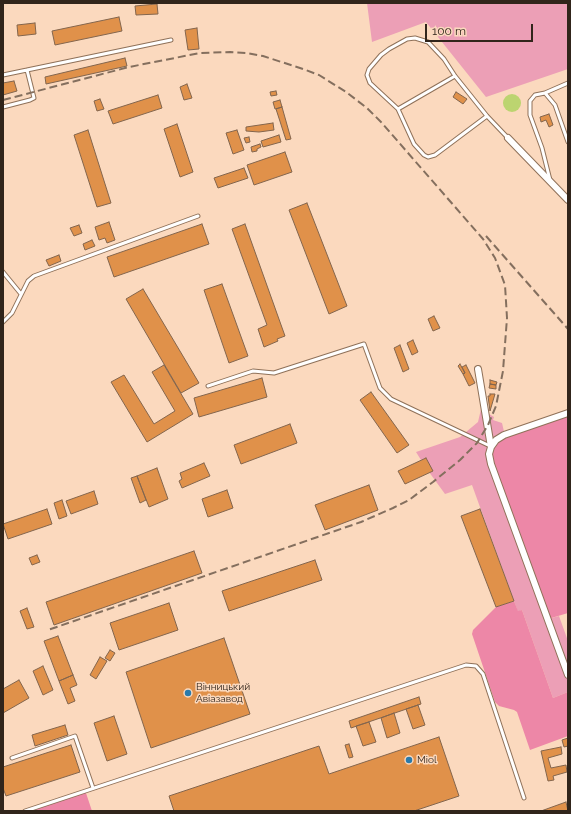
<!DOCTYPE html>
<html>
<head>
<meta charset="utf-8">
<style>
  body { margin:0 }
  #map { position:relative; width:571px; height:814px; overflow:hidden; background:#fbd9be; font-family:Raleway,sans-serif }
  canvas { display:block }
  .frame { position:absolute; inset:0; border:4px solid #31251b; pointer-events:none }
  .scale { position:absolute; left:425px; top:24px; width:108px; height:18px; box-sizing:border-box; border:2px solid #31251b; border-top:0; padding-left:5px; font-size:12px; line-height:14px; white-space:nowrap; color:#31251b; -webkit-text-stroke:3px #fbd9be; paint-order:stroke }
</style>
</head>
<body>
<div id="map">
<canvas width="571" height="814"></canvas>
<div class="frame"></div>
<div class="scale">100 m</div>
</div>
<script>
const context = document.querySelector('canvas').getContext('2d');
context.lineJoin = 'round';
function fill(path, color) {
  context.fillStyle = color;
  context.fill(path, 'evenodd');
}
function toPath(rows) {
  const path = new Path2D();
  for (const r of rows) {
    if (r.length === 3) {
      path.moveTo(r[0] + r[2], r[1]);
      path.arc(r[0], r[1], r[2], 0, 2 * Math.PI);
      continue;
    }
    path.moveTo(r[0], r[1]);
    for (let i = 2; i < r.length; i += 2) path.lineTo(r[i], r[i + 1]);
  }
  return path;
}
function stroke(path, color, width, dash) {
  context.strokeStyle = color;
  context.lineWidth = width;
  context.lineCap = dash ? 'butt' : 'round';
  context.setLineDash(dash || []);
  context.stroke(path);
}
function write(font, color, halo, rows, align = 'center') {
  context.font = font + ' Raleway,sans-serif';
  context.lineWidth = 3;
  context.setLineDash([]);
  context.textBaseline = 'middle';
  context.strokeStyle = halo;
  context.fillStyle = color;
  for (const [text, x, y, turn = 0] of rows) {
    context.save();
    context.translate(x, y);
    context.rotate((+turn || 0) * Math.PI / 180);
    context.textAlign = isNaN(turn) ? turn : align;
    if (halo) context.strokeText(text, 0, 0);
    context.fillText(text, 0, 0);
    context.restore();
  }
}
fill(toPath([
  [367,3,568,3,568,69,486,97,426,22,372,42],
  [481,409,489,409,489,414,494,417,493,420,502,423,548,619,559,616,568,641,568,692,553,698,522,610,518,612,472,485,445,494,429,472,432,471,426,458,421,460,416,452,460,437,478,422]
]), '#ec9fb6');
fill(toPath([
  [568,413,568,613,548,619,491,464,490,451,496,440],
  [514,601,518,611,522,610,553,698,568,692,568,736,530,750,517,712,514,710,499,706,495,702,472,634,473,630,496,607],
  [85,790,92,811,25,811]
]), '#ed87a7');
fill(toPath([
  [512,103,9]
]), '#bcd470');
const building = toPath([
  [157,4,158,14,136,15,135,6,157,4],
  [119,17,122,31,55,45,52,31,119,17],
  [35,23,36,34,18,36,17,25,35,23],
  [197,28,199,49,188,50,185,30,197,28],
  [125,58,127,66,46,84,45,77,125,58],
  [14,81,17,91,3,95,3,83,14,81],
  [187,84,192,98,184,100,180,87,187,84],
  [276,91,277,95,271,96,270,92,276,91],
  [456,92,467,99,463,104,453,97,456,92],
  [158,95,162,108,113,124,108,111,158,95],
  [100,99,104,109,97,111,94,101,100,99],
  [280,100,282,107,275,109,273,102,280,100],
  [282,107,291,139,286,140,276,109,282,107],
  [549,114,553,125,549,127,546,120,541,122,540,117,549,114],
  [273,123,274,130,259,132,246,131,246,127,273,123],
  [177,124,193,172,180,177,164,129,177,124],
  [88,130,111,203,97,207,74,135,88,130],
  [237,130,244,150,233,154,226,133,237,130],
  [279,135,281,142,263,147,261,141,279,135],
  [249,137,250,142,246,143,244,138,249,137],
  [260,144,261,147,257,149,257,151,252,152,251,147,260,144],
  [285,152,292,172,254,185,247,165,285,152],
  [244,168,248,178,218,188,214,178,244,168],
  [307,203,347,306,329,314,289,210,307,203],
  [109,222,115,240,107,243,105,238,99,240,95,227,109,222],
  [202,224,209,244,114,277,107,257,202,224],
  [245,224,285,336,277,339,278,341,264,347,258,329,267,325,232,229,245,224],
  [79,225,82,233,74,236,70,228,79,225],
  [92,240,95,246,85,250,83,244,92,240],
  [59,255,61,261,49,266,46,260,59,255],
  [222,284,248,356,229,363,204,290,222,284],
  [143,289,199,383,181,393,126,299,143,289],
  [434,316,440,328,433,331,428,319,434,316],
  [413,340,418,352,412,355,407,343,413,340],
  [400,345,409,369,403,372,394,348,400,345],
  [460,364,465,373,463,374,458,366,460,364],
  [164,365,193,414,147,442,111,382,124,375,154,424,175,411,152,372,164,365],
  [466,365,475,383,469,386,463,374,465,373,462,367,466,365],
  [262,378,267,397,199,417,194,398,262,378],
  [490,380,497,382,496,385,490,384,490,380],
  [490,384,496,385,496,389,489,388,490,384],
  [371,392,409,445,397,453,360,400,371,392],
  [490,394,495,394,490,411,488,396,490,396,490,394],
  [290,424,297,443,241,464,234,445,290,424],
  [426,458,433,471,405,484,398,471,426,458],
  [204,463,210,476,182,488,179,481,182,479,180,473,204,463],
  [157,468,168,499,149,507,137,476,157,468],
  [137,476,146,500,140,503,131,478,137,476],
  [369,485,378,510,325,530,315,505,369,485],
  [227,490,233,508,208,517,202,499,227,490],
  [94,491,98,504,71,514,66,501,94,491],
  [62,500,67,516,59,519,54,503,62,500],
  [47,509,52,524,8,539,3,524,47,509],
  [480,509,514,601,496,607,461,516,480,509],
  [194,551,202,573,54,625,46,602,194,551],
  [37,555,40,562,32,565,29,558,37,555],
  [315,560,322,580,229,611,222,591,315,560],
  [169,603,178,630,119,650,110,623,169,603],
  [27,608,34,627,27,629,20,611,27,608],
  [58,636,73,675,59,681,44,641,58,636],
  [224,638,250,714,151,748,126,672,224,638],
  [110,650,115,653,110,661,105,658,110,650],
  [100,657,107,661,96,679,90,675,100,657],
  [43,666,53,690,43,695,33,671,43,666],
  [73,675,77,685,70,688,75,701,68,704,59,681,73,675],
  [19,680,29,698,3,713,3,689,19,680],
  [419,697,421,704,351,728,349,721,419,697],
  [418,705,425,725,413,729,406,709,418,705],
  [394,713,400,733,387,738,381,718,394,713],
  [114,716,127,754,107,761,94,723,114,716],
  [369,722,376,742,363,746,356,726,369,722],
  [65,725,68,735,35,746,32,735,65,725],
  [439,737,459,796,414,811,174,811,169,796,319,746,329,774,439,737],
  [568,738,568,746,564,747,562,740,568,738],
  [349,744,353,757,349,758,345,745,349,744],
  [71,745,80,772,6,796,3,788,3,767,71,745],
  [561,747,562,754,548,758,551,768,566,765,567,772,553,776,554,780,548,781,541,751,561,747],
  [566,802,568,811,541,811,566,802]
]);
fill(building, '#e0914a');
stroke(building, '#83654d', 1);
const service = toPath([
  [3,75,171,40],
  [545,93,568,83],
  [3,107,30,100,34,98,27,70],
  [398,109,455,76],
  [487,116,435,155,428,157,424,155,414,144,398,109,370,83,367,75,369,69,381,55,389,49,407,39,415,38,428,42,444,59,455,76,487,116,508,138],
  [550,180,542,148,530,115,530,101,535,95,545,93,555,105,568,142],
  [3,272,21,294],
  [3,322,12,313,28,281,34,276,198,216],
  [208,386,253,371,274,373,364,344,380,388,391,399,490,446],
  [12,758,75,736,93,788],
  [25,811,466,665,476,666,483,674,524,798]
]);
const minor = toPath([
  [508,138,568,200],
  [478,369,491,447,489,454,491,464,568,675],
  [491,447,496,440,504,435,568,413]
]);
stroke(service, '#8f7159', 5);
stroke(minor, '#8f7159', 8);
stroke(service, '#fff', 3);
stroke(minor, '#fff', 6);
stroke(toPath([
  [3,100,129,67,200,53,230,52,247,53,263,56,303,69,319,75,346,92,367,108,381,122,483,239,495,258,505,285,507,318,503,371,496,406,488,425,477,443,460,460,433,482,409,500,393,508,361,522,48,630],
  [486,236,568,329]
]), '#846f5e', 2, [8, 4]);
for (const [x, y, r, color] of [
  [188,693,4,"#2a7aab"],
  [409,760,4,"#2a7aab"]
]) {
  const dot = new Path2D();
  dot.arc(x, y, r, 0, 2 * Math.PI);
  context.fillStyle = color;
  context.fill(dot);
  stroke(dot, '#fbd9be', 1.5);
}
write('10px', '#31251b', '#fbd9be', [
  ["Вінницький",196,687],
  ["Авіазавод",196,699],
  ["Miol",417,760]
], 'left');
</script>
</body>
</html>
